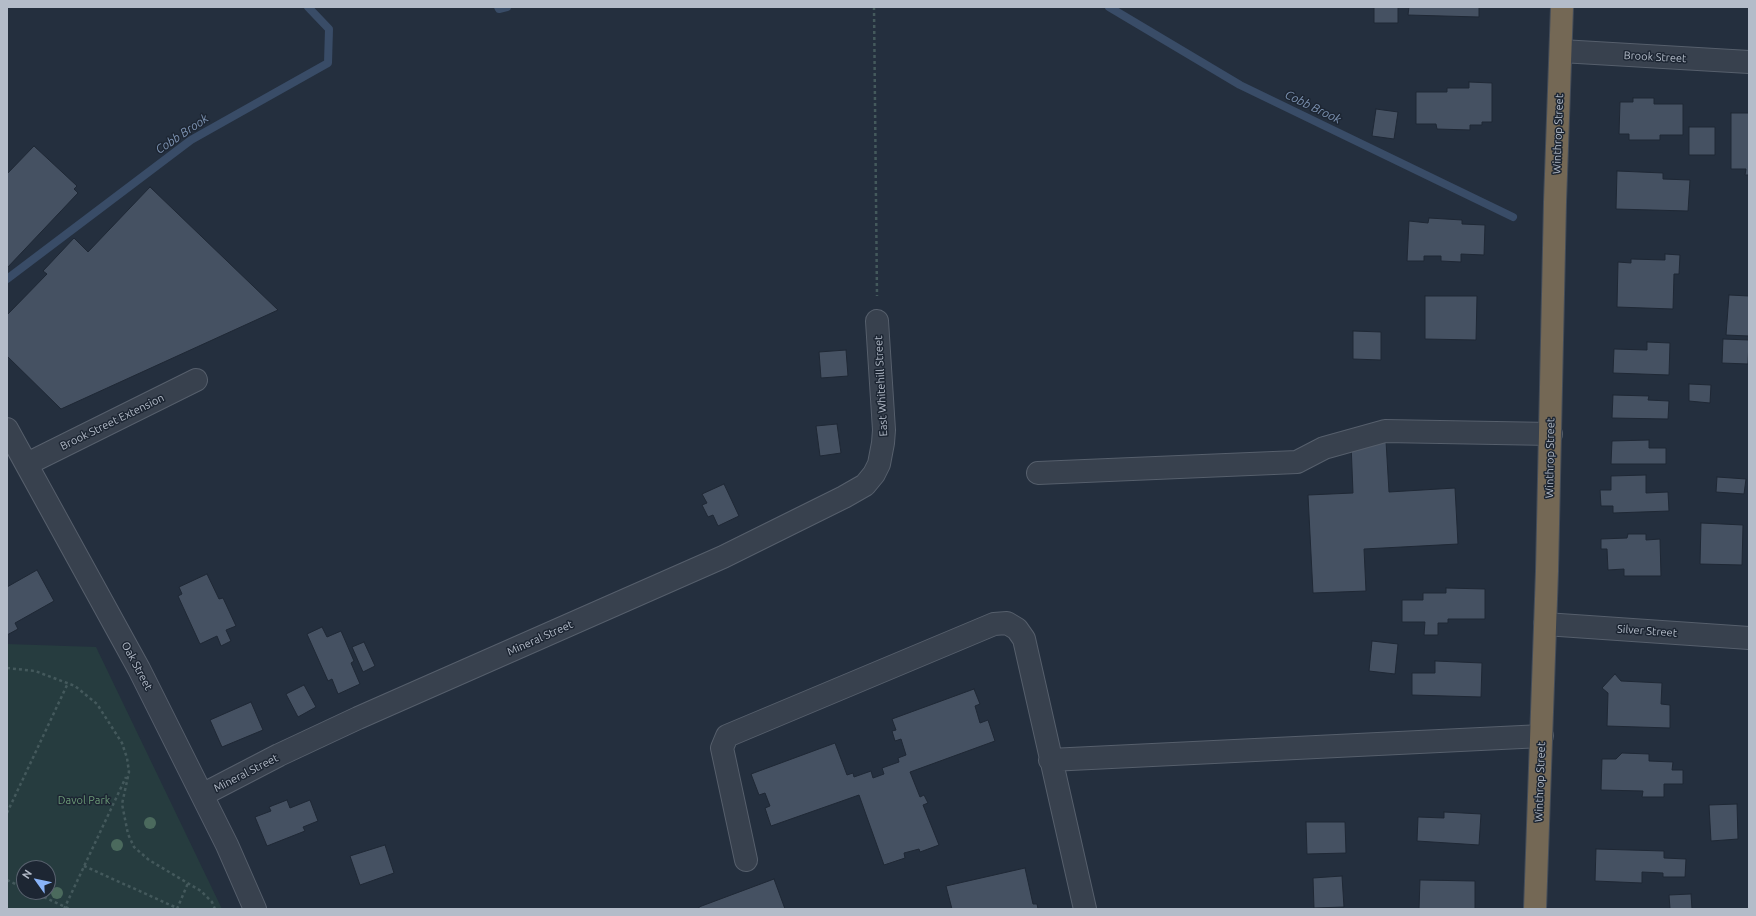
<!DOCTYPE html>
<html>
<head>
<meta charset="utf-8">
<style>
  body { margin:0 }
  #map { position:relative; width:1756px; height:916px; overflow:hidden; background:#242f3e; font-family:Ubuntu,sans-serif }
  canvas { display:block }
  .frame { position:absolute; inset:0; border:8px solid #b4bcc9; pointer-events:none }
  .north { position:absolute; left:16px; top:860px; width:40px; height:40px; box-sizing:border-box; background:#1d2633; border:1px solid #59626f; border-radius:50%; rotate:303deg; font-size:11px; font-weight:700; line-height:16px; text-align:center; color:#b4bcc9 }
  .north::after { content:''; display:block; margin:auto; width:14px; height:18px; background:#8ab4f8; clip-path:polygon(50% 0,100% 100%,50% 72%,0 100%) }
</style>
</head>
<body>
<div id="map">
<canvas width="1756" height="916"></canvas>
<div class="frame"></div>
<div class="north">N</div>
</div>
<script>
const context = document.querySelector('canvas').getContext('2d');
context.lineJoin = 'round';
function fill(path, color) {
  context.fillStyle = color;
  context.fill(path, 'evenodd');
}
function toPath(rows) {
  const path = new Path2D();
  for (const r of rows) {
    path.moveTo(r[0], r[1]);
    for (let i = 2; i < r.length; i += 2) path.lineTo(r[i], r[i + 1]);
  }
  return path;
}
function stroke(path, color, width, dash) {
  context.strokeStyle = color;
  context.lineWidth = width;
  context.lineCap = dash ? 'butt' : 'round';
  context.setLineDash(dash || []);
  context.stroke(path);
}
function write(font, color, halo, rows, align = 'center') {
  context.font = font + ' Ubuntu,sans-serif';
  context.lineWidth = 3;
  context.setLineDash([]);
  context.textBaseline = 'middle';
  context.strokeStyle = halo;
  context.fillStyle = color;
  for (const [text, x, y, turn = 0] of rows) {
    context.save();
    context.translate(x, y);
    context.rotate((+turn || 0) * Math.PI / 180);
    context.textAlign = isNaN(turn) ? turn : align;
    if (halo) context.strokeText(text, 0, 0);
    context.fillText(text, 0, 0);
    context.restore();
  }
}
fill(toPath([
  [7,644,96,647,222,909,7,909],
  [24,868,48,868,48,892,24,892]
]), '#263c3f');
stroke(toPath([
  [498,7,499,9,507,7],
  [1109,7,1240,85,1513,217],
  [7,279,191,140,328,63,329,29,308,7]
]), '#394c67', 8);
const building = toPath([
  [1374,7,1398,7,1398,23,1374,23,1374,7],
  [1409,7,1479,7,1479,17,1408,15,1409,7],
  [1469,82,1492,83,1492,122,1482,122,1482,125,1470,125,1470,130,1437,129,1436,124,1416,124,1416,92,1447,92,1447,88,1469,88,1469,82],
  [1633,98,1654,98,1654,104,1683,104,1683,135,1660,135,1660,140,1629,140,1629,134,1619,134,1620,102,1633,102,1633,98],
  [1376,109,1398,112,1394,139,1372,136,1376,109],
  [1731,113,1749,113,1749,175,1745,175,1746,169,1731,169,1731,113],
  [1689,127,1715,127,1715,155,1689,155,1689,127],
  [34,146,77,186,74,189,78,193,7,268,7,174,34,146],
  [1617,171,1663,173,1663,179,1690,180,1688,211,1616,209,1617,171],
  [150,187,278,310,61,409,7,356,7,315,47,274,43,271,74,238,88,252,150,187],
  [1429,218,1462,220,1462,224,1485,225,1484,255,1461,254,1461,262,1441,261,1441,256,1424,256,1424,261,1407,261,1409,221,1428,223,1429,218],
  [1665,254,1680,255,1679,274,1674,274,1673,309,1617,307,1618,262,1631,263,1631,259,1665,260,1665,254],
  [1729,295,1749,296,1749,336,1726,335,1729,295],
  [1425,296,1477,296,1476,340,1425,339,1425,296],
  [1353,331,1381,332,1381,360,1353,359,1353,331],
  [1723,339,1749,340,1748,364,1722,363,1723,339],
  [1647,342,1670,343,1669,375,1613,373,1614,349,1647,350,1647,342],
  [846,350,848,376,821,378,819,352,846,350],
  [1689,384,1711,385,1710,403,1689,401,1689,384],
  [1613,395,1649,396,1648,400,1669,401,1668,419,1612,418,1613,395],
  [837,424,841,453,820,456,816,426,837,424],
  [1649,440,1649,448,1666,448,1666,464,1611,464,1612,441,1649,440],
  [1386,441,1389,492,1455,488,1458,544,1364,549,1366,591,1313,593,1308,495,1353,493,1351,443,1386,441],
  [1646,475,1646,493,1668,492,1669,511,1613,513,1613,506,1601,506,1600,490,1611,490,1611,476,1646,475],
  [1717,477,1746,479,1744,494,1716,492,1717,477],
  [724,484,739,516,718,526,713,515,708,517,702,505,707,503,702,494,724,484],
  [1701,523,1743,525,1742,565,1700,564,1701,523],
  [1628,534,1646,534,1646,540,1660,539,1661,576,1624,576,1624,569,1608,570,1607,549,1601,549,1601,539,1627,538,1628,534],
  [37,570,54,601,15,623,18,629,7,635,7,587,37,570],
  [207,574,219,599,223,598,236,626,226,630,231,641,221,646,217,636,200,644,178,596,182,594,179,587,207,574],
  [1446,588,1485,589,1485,619,1448,619,1448,623,1438,623,1438,635,1424,635,1425,622,1402,622,1402,600,1423,600,1423,593,1446,593,1446,588],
  [322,627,327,637,341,631,354,661,351,663,360,684,338,694,332,679,328,681,307,634,322,627],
  [1372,641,1398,644,1395,674,1369,671,1372,641],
  [364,642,375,666,363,672,352,647,364,642],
  [1435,661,1482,663,1481,697,1412,695,1412,673,1435,673,1435,661],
  [1615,674,1621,681,1662,683,1661,704,1670,705,1670,728,1607,726,1608,693,1602,688,1615,674],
  [304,685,316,707,298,717,286,694,304,685],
  [974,689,980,704,975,706,980,723,988,720,995,741,910,772,920,797,924,795,928,803,923,805,939,845,920,852,919,849,904,853,905,858,884,865,859,795,771,826,765,808,770,806,765,793,759,795,751,774,835,743,847,775,853,773,854,777,871,771,873,778,884,774,882,768,899,762,898,758,906,755,901,739,895,741,892,731,896,730,892,719,974,689],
  [251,702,263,730,222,747,210,720,251,702],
  [1622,753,1649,754,1649,761,1673,762,1672,770,1683,770,1683,784,1664,784,1664,797,1642,797,1643,791,1601,790,1602,759,1616,759,1622,753],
  [287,800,290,808,310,800,318,821,303,827,305,831,267,846,255,817,271,811,269,807,287,800],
  [1737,804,1738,839,1711,841,1709,805,1737,804],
  [1444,812,1481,814,1479,845,1417,841,1418,817,1444,818,1444,812],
  [1306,822,1345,822,1346,853,1307,854,1306,822],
  [385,845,394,873,360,885,350,856,385,845],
  [1596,849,1664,851,1664,858,1686,859,1685,877,1663,877,1663,873,1642,872,1642,883,1595,881,1596,849],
  [1025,868,1033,904,1037,904,1038,909,952,909,946,886,1025,868],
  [1342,876,1344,907,1314,908,1313,878,1342,876],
  [774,879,785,909,699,909,699,907,774,879],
  [1420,880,1475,881,1475,909,1419,909,1420,880],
  [1691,894,1692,909,1670,909,1669,895,1691,894]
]);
fill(building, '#455162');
stroke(building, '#1f2835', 1);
const minor = toPath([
  [1561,51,1749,62],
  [7,429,139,669,227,845,255,909],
  [27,464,196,380],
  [1038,473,1297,462,1324,448,1385,431,1551,434],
  [1545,624,1749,638],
  [1050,760,1542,736],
  [202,795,279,755,358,718,723,557,844,497,865,485,874,474,879,464,883,443,884,430,877,321],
  [746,860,722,748,727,736,994,624,1007,623,1017,629,1024,639,1085,909]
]);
const highway = toPath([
  [1535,909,1547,571,1555,202,1562,7]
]);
stroke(minor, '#565f6c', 24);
stroke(highway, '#434c59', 24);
stroke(toPath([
  [874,7,877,296],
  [7,668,35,671,75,686,97,704,122,743,127,758,129,772,122,804,128,834,134,847,149,860,201,891,212,902,215,909],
  [7,813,68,683],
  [84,866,177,908],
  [7,880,24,888],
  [33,892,70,909],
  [64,909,126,777],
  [177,909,188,883]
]), '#44595c', 2.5, [3, 3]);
stroke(minor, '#38414e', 22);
stroke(highway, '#746855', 22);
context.fillStyle = '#4b6a5d';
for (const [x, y] of [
  [150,823],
  [117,845],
  [57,893]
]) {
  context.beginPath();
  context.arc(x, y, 6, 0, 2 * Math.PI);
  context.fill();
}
write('11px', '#b4bcc9', '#1d2633', [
  ["Brook Street",1655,57,3],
  ["Winthrop Street",1558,134,-88],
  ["East Whitehill Street",881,386,-93],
  ["Brook Street Extension",112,422,-26],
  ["Winthrop Street",1550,458,-89],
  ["Silver Street",1647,631,4],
  ["Mineral Street",540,638,-24],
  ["Oak Street",137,666,62],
  ["Mineral Street",246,773,-27],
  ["Winthrop Street",1540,782,-88]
]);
write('11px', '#6b9a76', '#1d2633', [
  ["Davol Park",84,800]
]);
write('italic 12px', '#7c92b1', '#1d2633', [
  ["Cobb Brook",1313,107,26],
  ["Cobb Brook",182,134,-34]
]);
</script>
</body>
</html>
